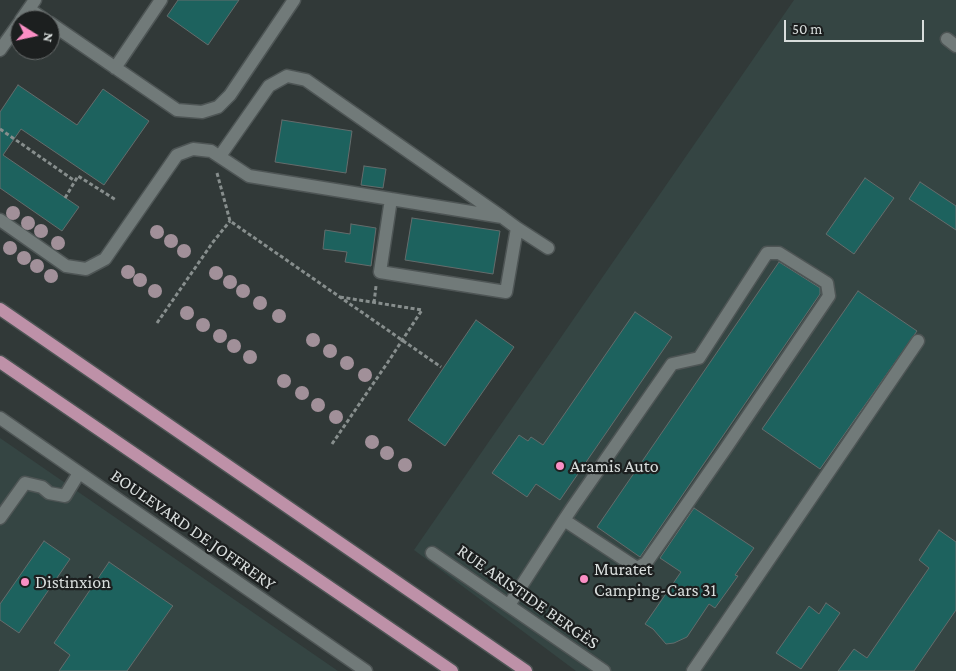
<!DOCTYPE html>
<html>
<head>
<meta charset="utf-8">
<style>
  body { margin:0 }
  #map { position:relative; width:956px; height:671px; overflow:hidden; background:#313938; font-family:"Crimson Pro",serif }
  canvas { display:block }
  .north { position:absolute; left:10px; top:10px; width:50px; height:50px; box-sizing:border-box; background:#1c1f1f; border:1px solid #676b6b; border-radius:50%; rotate:100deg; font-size:14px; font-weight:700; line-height:20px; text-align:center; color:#d8dddc }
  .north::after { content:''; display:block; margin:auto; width:18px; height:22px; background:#fb8fc5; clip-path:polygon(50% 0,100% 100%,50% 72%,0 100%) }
  .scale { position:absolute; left:784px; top:20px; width:140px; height:22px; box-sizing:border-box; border:2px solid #d8dddc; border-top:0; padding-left:6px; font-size:15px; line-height:18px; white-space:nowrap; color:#d8dddc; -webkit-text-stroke:4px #1c1f1f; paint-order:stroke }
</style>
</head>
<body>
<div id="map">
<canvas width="956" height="671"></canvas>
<div class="north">N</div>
<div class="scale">50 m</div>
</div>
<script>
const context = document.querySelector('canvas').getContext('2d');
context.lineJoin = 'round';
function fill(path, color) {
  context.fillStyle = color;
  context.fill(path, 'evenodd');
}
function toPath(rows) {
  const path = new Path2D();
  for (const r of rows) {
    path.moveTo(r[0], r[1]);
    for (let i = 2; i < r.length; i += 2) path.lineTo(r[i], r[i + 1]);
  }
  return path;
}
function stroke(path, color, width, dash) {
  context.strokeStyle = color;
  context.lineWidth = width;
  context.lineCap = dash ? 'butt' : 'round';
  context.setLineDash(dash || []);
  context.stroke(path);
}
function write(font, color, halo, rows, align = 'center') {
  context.font = font + ' "Crimson Pro",serif';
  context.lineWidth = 4.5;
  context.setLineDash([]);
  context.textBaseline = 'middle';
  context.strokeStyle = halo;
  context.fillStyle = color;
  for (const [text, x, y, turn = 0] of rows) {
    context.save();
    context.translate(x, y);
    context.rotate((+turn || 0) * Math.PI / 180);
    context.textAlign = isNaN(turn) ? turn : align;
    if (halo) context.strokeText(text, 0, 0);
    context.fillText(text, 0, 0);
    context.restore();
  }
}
fill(toPath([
  [794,0,956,0,956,671,576,671,414,550],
  [0,438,338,671,0,671]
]), '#354543');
const building = toPath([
  [178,0,239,0,208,45,167,16,178,0],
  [18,85,77,125,103,89,149,121,104,185,21,129,3,155,79,207,62,231,0,188,0,112,18,85],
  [282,120,352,131,346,173,275,162,282,120],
  [364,166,386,169,383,188,361,185,364,166],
  [865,178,894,198,854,254,826,234,865,178],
  [920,182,956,206,956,230,909,199,920,182],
  [412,218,500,231,493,274,405,260,412,218],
  [351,224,376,228,371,266,345,262,347,252,323,249,325,230,350,234,351,224],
  [779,262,820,288,820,294,640,557,597,527,779,262],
  [858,291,917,331,820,469,762,429,858,291],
  [635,312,672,337,560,500,536,484,527,497,492,473,519,435,528,441,531,437,543,445,635,312],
  [476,320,514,347,445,446,408,420,476,320],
  [694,508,754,548,735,575,738,576,715,608,709,604,687,637,674,643,666,644,653,629,645,624,681,572,660,558,694,508],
  [939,530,956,542,956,610,914,671,838,671,854,649,867,658,929,568,919,560,939,530],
  [44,541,70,559,19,633,0,620,0,604,44,541],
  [109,562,173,606,172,607,127,671,59,671,70,655,54,643,109,562],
  [826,603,840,613,801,669,776,653,809,606,819,614,826,603]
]);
fill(building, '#1d625e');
stroke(building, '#646c6c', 1);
const minor = toPath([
  [29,9,45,20],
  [21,20,35,0],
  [50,23,177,110,202,112,218,107,230,95,294,0],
  [947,39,956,46],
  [0,50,20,22],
  [115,68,161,0],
  [391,199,380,272,506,292,517,228,502,217],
  [0,220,66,266,86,269,105,259,177,155,193,149,211,151,249,176,502,217,306,80,287,76,269,86,220,156],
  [517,228,548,248],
  [0,418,366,671],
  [0,518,25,483,42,487,49,493,65,496,79,473],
  [432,553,604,671],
  [509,605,564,520,572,508,672,364,699,358,767,253,779,253,827,283,829,296,724,451,646,563,637,568,564,520],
  [693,671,918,341]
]);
const major = toPath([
  [0,309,526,671],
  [0,362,452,671]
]);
stroke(minor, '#4e5555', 15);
stroke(major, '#4e5555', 15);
stroke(toPath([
  [0,129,75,181],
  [217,173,230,221,441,367],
  [65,198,78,176,116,200],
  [374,303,376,286],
  [157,323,213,242,230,221],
  [332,444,388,362,422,310,340,297]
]), '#878e8d', 3, [4, 2.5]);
stroke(minor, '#717a79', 12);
stroke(major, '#be91a8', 12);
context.fillStyle = '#a19099';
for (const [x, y] of [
  [13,213],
  [28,223],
  [41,231],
  [157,232],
  [171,241],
  [58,243],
  [10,248],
  [184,251],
  [24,258],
  [37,266],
  [128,272],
  [216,273],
  [51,276],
  [140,280],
  [230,282],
  [155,291],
  [243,291],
  [260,303],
  [187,313],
  [279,316],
  [203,325],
  [220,336],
  [313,340],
  [234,346],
  [330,351],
  [250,357],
  [347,363],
  [365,375],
  [284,381],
  [302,393],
  [318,405],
  [336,417],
  [372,442],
  [387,453],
  [405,465]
]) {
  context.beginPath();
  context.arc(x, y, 7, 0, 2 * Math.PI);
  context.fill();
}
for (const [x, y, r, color] of [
  [560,466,5,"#fb8fc5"],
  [584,579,5,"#fb8fc5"],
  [25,582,5,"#fb8fc5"]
]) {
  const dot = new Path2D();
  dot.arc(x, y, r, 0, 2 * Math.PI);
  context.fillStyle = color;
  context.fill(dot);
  stroke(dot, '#1c1f1f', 2);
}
write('18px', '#d8dddc', '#1c1f1f', [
  ["Aramis Auto",570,466],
  ["Muratet",594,569],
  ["Camping-Cars 31",594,590],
  ["Distinxion",35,582]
], 'left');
write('18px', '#d8dddc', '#1c1f1f', [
  ["BOULEVARD DE JOFFRERY",193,530,35],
  ["RUE ARISTIDE BERGÈS",528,597,35]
]);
</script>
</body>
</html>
